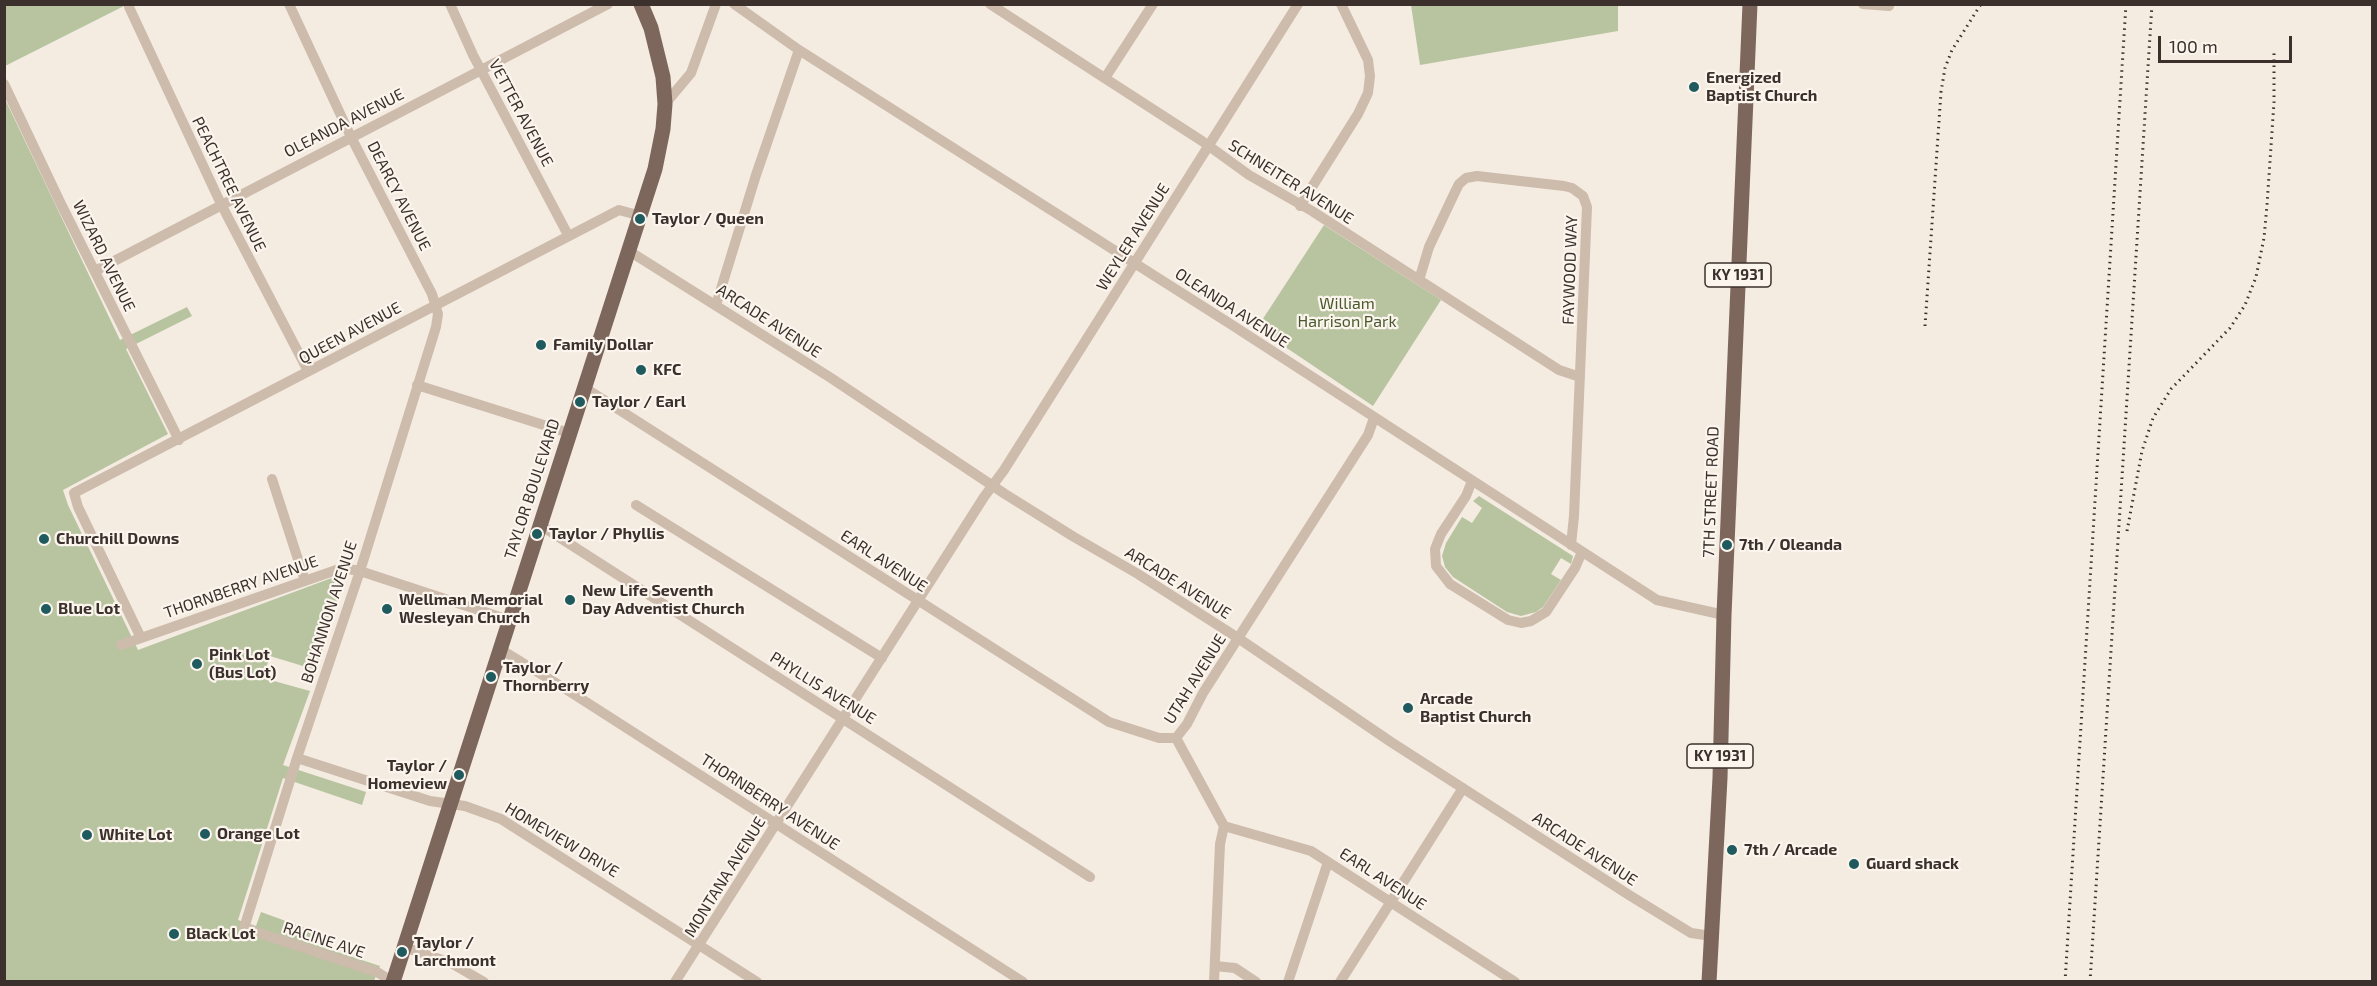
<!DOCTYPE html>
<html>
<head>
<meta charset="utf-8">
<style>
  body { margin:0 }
  #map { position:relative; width:2377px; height:986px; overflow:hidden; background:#f4ebe1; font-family:"Exo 2",sans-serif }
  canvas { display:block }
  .frame { position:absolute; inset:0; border:6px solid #3b302b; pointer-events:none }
  .scale { position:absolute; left:2158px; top:36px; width:134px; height:27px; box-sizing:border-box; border:3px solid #3b302b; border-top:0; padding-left:8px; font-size:18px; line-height:21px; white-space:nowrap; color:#3b302b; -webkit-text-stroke:4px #fbf5ee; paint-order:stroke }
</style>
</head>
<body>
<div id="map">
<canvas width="2377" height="986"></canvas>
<div class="frame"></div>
<div class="scale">100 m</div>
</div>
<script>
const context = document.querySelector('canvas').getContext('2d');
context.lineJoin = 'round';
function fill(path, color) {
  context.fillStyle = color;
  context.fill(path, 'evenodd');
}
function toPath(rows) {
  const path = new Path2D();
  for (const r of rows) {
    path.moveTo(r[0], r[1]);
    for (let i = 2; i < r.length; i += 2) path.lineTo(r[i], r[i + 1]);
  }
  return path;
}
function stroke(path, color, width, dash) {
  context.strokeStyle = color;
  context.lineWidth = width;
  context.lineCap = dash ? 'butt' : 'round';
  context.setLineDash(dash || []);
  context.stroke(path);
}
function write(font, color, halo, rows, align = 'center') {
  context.font = font + ' "Exo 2",sans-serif';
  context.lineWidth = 4.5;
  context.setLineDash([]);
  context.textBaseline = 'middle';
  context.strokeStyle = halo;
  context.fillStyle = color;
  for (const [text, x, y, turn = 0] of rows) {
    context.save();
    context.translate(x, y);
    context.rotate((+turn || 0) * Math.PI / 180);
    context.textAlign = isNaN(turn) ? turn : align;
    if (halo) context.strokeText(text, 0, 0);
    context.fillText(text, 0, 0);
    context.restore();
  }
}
fill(toPath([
  [5,5,126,5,5,66],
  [1411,5,1618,5,1618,31,1420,65],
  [4,97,120,340,187,307,192,316,126,349,168,434,63,490,68,505,138,650,345,573,316,670,270,656,263,678,310,691,283,765,366,792,362,805,283,778,238,920,256,926,261,912,316,932,313,944,380,966,374,981,5,981],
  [1324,225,1441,300,1373,406,1257,328],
  [1479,496,1573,556,1571,564,1561,558,1551,574,1561,580,1543,607,1536,612,1521,616,1507,612,1453,577,1445,567,1442,556,1446,543,1462,517,1472,523,1482,508,1473,501]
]), '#b8c4a0');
stroke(toPath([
  [289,4,351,137,432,294,438,314,436,327,360,571,297,758,244,928,377,972,393,982],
  [450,4,473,55,568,235],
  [734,4,799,50,1232,325,1657,600,1724,615],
  [990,4,1202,141,1249,175,1312,211,1559,370,1580,377],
  [1863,4,1889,6],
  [129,7,221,204,308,371],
  [1105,78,1153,4],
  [4,84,60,202,179,440],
  [665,104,691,73,716,4],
  [1300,206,1358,114,1368,93,1370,76,1368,60,1341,4],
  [629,251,831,378,1005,494,1074,537,1138,574,1238,638,1391,742,1629,895,1691,933,1712,936],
  [95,271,608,4],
  [1419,280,1429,247,1455,192,1459,184,1466,178,1477,176,1564,186,1572,188,1583,196,1587,207,1574,516,1571,545],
  [716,305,756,175,799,50],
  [417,385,569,433],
  [585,388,1109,722,1159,738,1176,738],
  [272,479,305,581],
  [1472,481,1466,496,1441,534,1435,549,1436,566,1450,584,1508,620,1521,623,1531,621,1546,612,1575,568,1582,552],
  [636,505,882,658],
  [540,525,1090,877],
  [141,638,78,507,74,493,619,210,641,216],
  [121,645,342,568,360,571,509,620],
  [500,649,572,693,1023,982],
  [1176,738,1187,724,1203,693,1368,435,1374,418],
  [1176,738,1224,826,1220,844,1214,982],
  [297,758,430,801,465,806,501,819,757,982],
  [1224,826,1311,851,1515,982],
  [404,947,451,963,484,982],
  [1215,966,1235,968,1256,982],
  [675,982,984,497,1004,470,1298,4],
  [1288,982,1328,862],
  [1340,982,1463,788]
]), '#cdbbac', 10);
stroke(toPath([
  [393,982,655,169,663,129,665,104,663,77,651,28,641,4],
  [1709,982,1720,778,1724,615,1750,4]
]), '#7d675c', 15);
stroke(toPath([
  [1925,326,1941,92,1945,68,1952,50,1981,4],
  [2127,531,2142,451,2153,418,2171,389,2230,328,2245,305,2256,277,2264,238,2267,205,2274,102,2274,49],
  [2065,982,2126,4],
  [2090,982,2152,4]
]), '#3b302b', 3, [1.5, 4.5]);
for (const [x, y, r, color] of [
  [1694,87,6,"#1f5a5e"],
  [640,219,6,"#1f5a5e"],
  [541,345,6,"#1f5a5e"],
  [641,370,6,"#1f5a5e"],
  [580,402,6,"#1f5a5e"],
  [537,534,6,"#1f5a5e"],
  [44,539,6,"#1f5a5e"],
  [1727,545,6,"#1f5a5e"],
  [570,600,6,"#1f5a5e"],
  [46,609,6,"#1f5a5e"],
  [387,609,6,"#1f5a5e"],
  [197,664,6,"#1f5a5e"],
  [491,677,6,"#1f5a5e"],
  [1408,708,6,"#1f5a5e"],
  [459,775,6,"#1f5a5e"],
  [205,834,6,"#1f5a5e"],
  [87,835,6,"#1f5a5e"],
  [1732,850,6,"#1f5a5e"],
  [1854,864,6,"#1f5a5e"],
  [174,934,6,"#1f5a5e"],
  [402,952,6,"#1f5a5e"]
]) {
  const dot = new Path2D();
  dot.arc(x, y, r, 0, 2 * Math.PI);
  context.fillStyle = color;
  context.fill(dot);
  stroke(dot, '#fbf5ee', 2);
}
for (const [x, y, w] of [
  [1738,275,66],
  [1720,756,66]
]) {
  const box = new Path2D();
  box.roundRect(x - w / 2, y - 12, w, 24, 4.5);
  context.fillStyle = '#fbf5ee';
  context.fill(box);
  stroke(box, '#3b302b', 1.5);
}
write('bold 15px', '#3b302b', null, [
  ["KY 1931",1738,275],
  ["KY 1931",1720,756]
]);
write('bold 16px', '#3b302b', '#fbf5ee', [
  ["Energized",1706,78],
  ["Baptist Church",1706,96],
  ["Taylor / Queen",652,219],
  ["Family Dollar",553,345],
  ["KFC",653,370],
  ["Taylor / Earl",592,402],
  ["Taylor / Phyllis",549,534],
  ["Churchill Downs",56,539],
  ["7th / Oleanda",1739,545],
  ["New Life Seventh",582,591],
  ["Day Adventist Church",582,609],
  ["Wellman Memorial",399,600],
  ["Wesleyan Church",399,618],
  ["Blue Lot",58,609],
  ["Pink Lot",209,655],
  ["(Bus Lot)",209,673],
  ["Taylor /",503,668],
  ["Thornberry",503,686],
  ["Arcade",1420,699],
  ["Baptist Church",1420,717],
  ["Taylor /",447,766,"right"],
  ["Homeview",447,784,"right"],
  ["Orange Lot",217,834],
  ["White Lot",99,835],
  ["7th / Arcade",1744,850],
  ["Guard shack",1866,864],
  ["Black Lot",186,934],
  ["Taylor /",414,943],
  ["Larchmont",414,961]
], 'left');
write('16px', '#3b302b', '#fbf5ee', [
  ["VETTER AVENUE",521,113,62],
  ["OLEANDA AVENUE",344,123,-27],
  ["SCHNEITER AVENUE",1291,182,32],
  ["PEACHTREE AVENUE",229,184,64],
  ["DEARCY AVENUE",399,196,63],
  ["WEYLER AVENUE",1133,237,-58],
  ["WIZARD AVENUE",104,256,64],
  ["FAYWOOD WAY",1570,270,-88],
  ["OLEANDA AVENUE",1232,308,33],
  ["ARCADE AVENUE",769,321,33],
  ["QUEEN AVENUE",350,333,-28],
  ["TAYLOR BOULEVARD",532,489,-72],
  ["7TH STREET ROAD",1711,492,-88],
  ["EARL AVENUE",884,561,33],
  ["ARCADE AVENUE",1178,583,32],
  ["THORNBERRY AVENUE",241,587,-19],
  ["BOHANNON AVENUE",329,612,-72],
  ["UTAH AVENUE",1195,679,-58],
  ["PHYLLIS AVENUE",823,688,32],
  ["THORNBERRY AVENUE",770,802,33],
  ["HOMEVIEW DRIVE",562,840,31],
  ["ARCADE AVENUE",1585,849,33],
  ["MONTANA AVENUE",725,877,-58],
  ["EARL AVENUE",1383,879,33],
  ["RACINE AVE",324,940,18]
]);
write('16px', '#4a5a2e', '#fbf5ee', [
  ["William",1347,304],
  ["Harrison Park",1347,322]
]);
</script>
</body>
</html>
